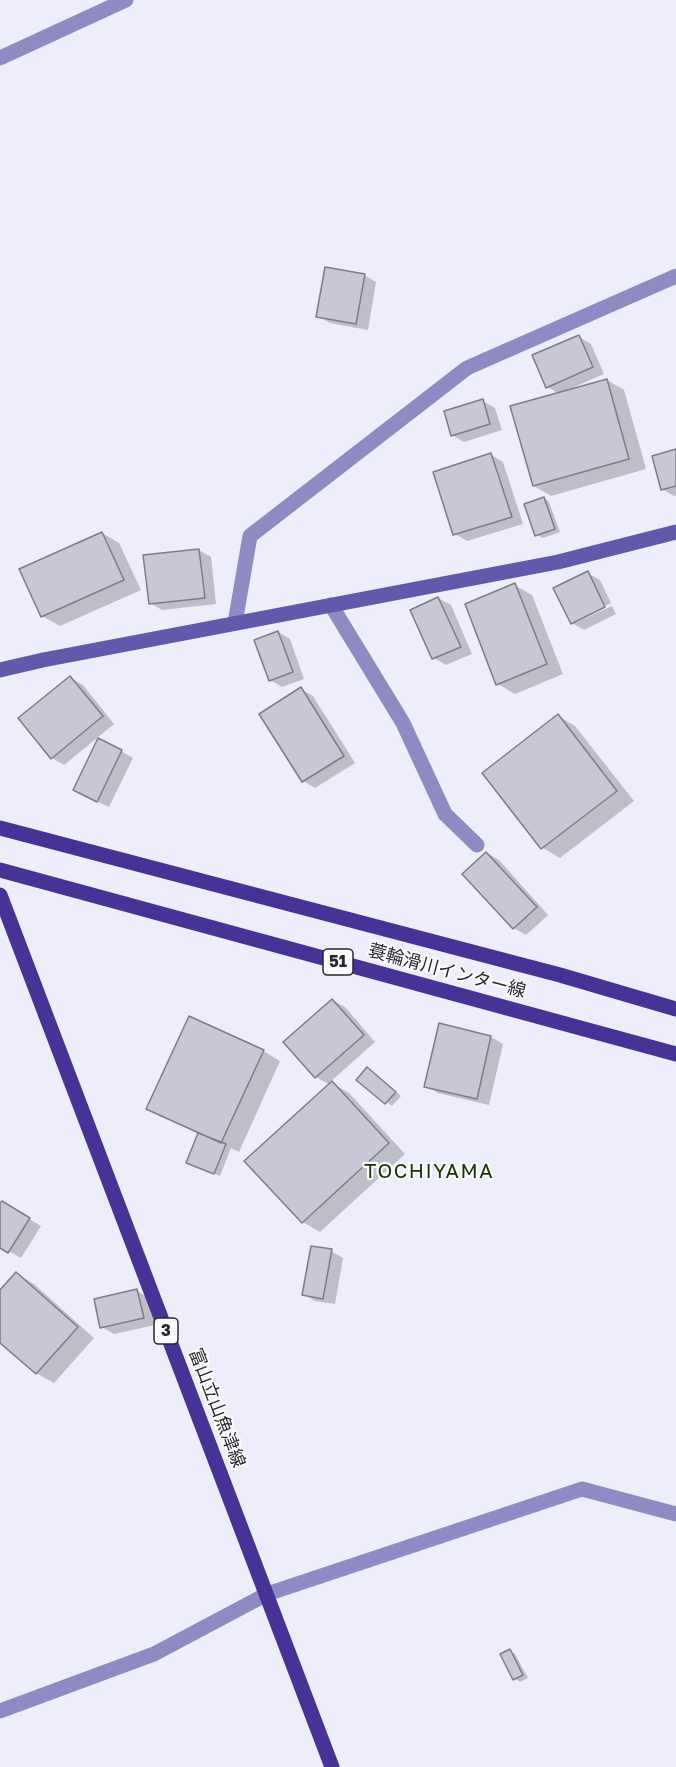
<!DOCTYPE html>
<html>
<head>
<meta charset="utf-8">
<style>
  body { margin:0 }
  canvas { display:block; background:#ededfb }
</style>
</head>
<body>
<canvas width="676" height="1767"></canvas>
<script>
const context = document.querySelector('canvas').getContext('2d');
context.lineJoin = 'round';
function fill(path, color) {
  context.fillStyle = color;
  context.fill(path, 'evenodd');
}
function toPath(rows) {
  const path = new Path2D();
  for (const r of rows) {
    path.moveTo(r[0], r[1]);
    for (let i = 2; i < r.length; i += 2) path.lineTo(r[i], r[i + 1]);
  }
  return path;
}
function stroke(path, color, width, dash) {
  context.strokeStyle = color;
  context.lineWidth = width;
  context.lineCap = dash ? 'butt' : 'round';
  context.setLineDash(dash || []);
  context.stroke(path);
}
function write(font, color, halo, rows, align = 'center') {
  context.font = font + ' "Golos Text","Noto Sans JP",sans-serif';
  context.lineWidth = 4.5;
  context.setLineDash([]);
  context.textBaseline = 'middle';
  context.strokeStyle = halo;
  context.fillStyle = color;
  for (const [text, x, y, turn = 0] of rows) {
    context.save();
    context.translate(x, y);
    context.rotate((+turn || 0) * Math.PI / 180);
    context.textAlign = isNaN(turn) ? turn : align;
    if (halo) context.strokeText(text, 0, 0);
    context.fillText(text, 0, 0);
    context.restore();
  }
}
fill(toPath([
  [364,275,376,282,368,330,330,323,318,316],
  [579,337,591,344,604,374,574,387,575,389,607,380,624,390,646,469,551,496,534,486,559,394,548,387],
  [483,401,495,408,502,430,464,442,452,435],
  [676,451,676,496,674,496,662,489],
  [491,455,503,462,523,524,467,541,455,534],
  [544,498,549,502,560,532,543,538,537,535],
  [102,533,119,543,141,590,60,626,42,616],
  [199,550,211,557,216,604,162,610,150,603],
  [588,573,600,580,611,603,577,619,577,622,612,606,616,614,584,630,572,623],
  [514,585,532,595,563,674,515,694,498,684],
  [438,598,451,605,472,654,446,665,434,658,412,610],
  [278,632,290,639,304,679,282,687,270,680],
  [71,678,83,685,114,724,64,765,52,758],
  [301,689,313,696,355,763,315,788,303,781],
  [558,716,575,726,634,801,560,858,543,848,484,773],
  [121,751,133,758,109,807,87,797],
  [487,853,499,860,548,915,526,935,514,928,464,874],
  [332,1000,345,1007,375,1042,330,1082,349,1093,405,1154,320,1232,303,1222,330,1085,316,1077],
  [440,1025,491,1037,503,1044,489,1105,438,1093,426,1086],
  [263,1051,280,1061,239,1152,231,1148,220,1176,194,1166,199,1134,148,1109],
  [373,1073,401,1096,392,1106,358,1080],
  [2,1203,41,1226,21,1258,0,1246,0,1206],
  [331,1251,343,1258,335,1304,315,1301,303,1294],
  [17,1274,34,1284,94,1338,54,1383,36,1373,0,1341,0,1293],
  [137,1291,149,1298,155,1325,114,1334,102,1327],
  [510,1651,515,1654,528,1678,520,1682,515,1678]
]), '#0003');
const building = toPath([
  [325,267,365,274,356,324,316,317,325,267],
  [579,335,593,367,546,388,532,355,579,335],
  [607,379,629,459,533,486,510,406,607,379],
  [483,399,490,424,451,436,444,411,483,399],
  [676,449,676,486,661,490,652,456,676,449],
  [491,453,512,517,453,535,433,472,491,453],
  [544,497,555,529,535,536,524,504,544,497],
  [102,532,124,580,41,617,19,569,102,532],
  [199,549,205,598,149,604,143,555,199,549],
  [588,571,605,607,571,624,553,588,588,571],
  [515,583,547,664,496,685,465,604,515,583],
  [438,597,461,647,432,659,410,610,438,597],
  [278,631,293,672,269,681,254,640,278,631],
  [70,676,103,716,51,759,18,718,70,676],
  [301,687,344,756,302,782,259,714,301,687],
  [558,714,617,791,541,849,482,773,558,714],
  [98,738,122,750,97,802,73,790,98,738],
  [486,852,537,907,513,929,462,874,486,852],
  [332,999,364,1035,315,1078,283,1042,332,999],
  [189,1016,264,1050,221,1143,146,1109,189,1016],
  [439,1023,491,1036,477,1099,424,1087,439,1023],
  [367,1067,396,1092,385,1104,356,1080,367,1067],
  [332,1081,389,1143,302,1223,244,1161,332,1081],
  [198,1133,226,1144,214,1174,186,1163,198,1133],
  [2,1201,30,1218,8,1253,0,1248,0,1203,2,1201],
  [311,1246,332,1249,323,1299,302,1295,311,1246],
  [16,1272,78,1327,36,1374,0,1343,0,1290,16,1272],
  [137,1289,144,1318,100,1328,94,1299,137,1289],
  [510,1649,523,1675,513,1680,500,1654,510,1649]
]);
fill(building, '#c7c7d5');
stroke(building, '#7d7c89', 1.5);
stroke(toPath([
  [0,58,126,0],
  [331,605,403,723,445,814,477,845],
  [235,623,250,536,467,368,676,276],
  [0,1711,154,1654,267,1594,582,1489,676,1514]
]), '#8e8bc3', 15);
stroke(toPath([
  [0,670,43,660,558,562,676,532]
]), '#6359aa', 15);
stroke(toPath([
  [0,828,560,975,676,1009],
  [0,870,676,1054],
  [0,895,332,1767]
]), '#473396', 15);
for (const [x, y, w] of [
  [338,962,30],
  [166,1331,24]
]) {
  const box = new Path2D();
  box.roundRect(x - w / 2, y - 13, w, 26, 4.5);
  context.fillStyle = '#fbfbfe';
  context.fill(box);
  stroke(box, '#27272d', 1.5);
}
write('bold 16px', '#27272d', null, [
  ["51",338,962],
  ["3",166,1331]
]);
write('18px', '#27272d', '#fbfbfe', [
  ["蓑輪滑川インター線",447,971,15],
  ["富山立山魚津線",217,1408,69]
]);
context.letterSpacing = '1.5px';
write('20px', '#173405', '#fbfbfe', [
  ["TOCHIYAMA",429,1172]
]);
context.letterSpacing = '0px';
</script>
</body>
</html>
